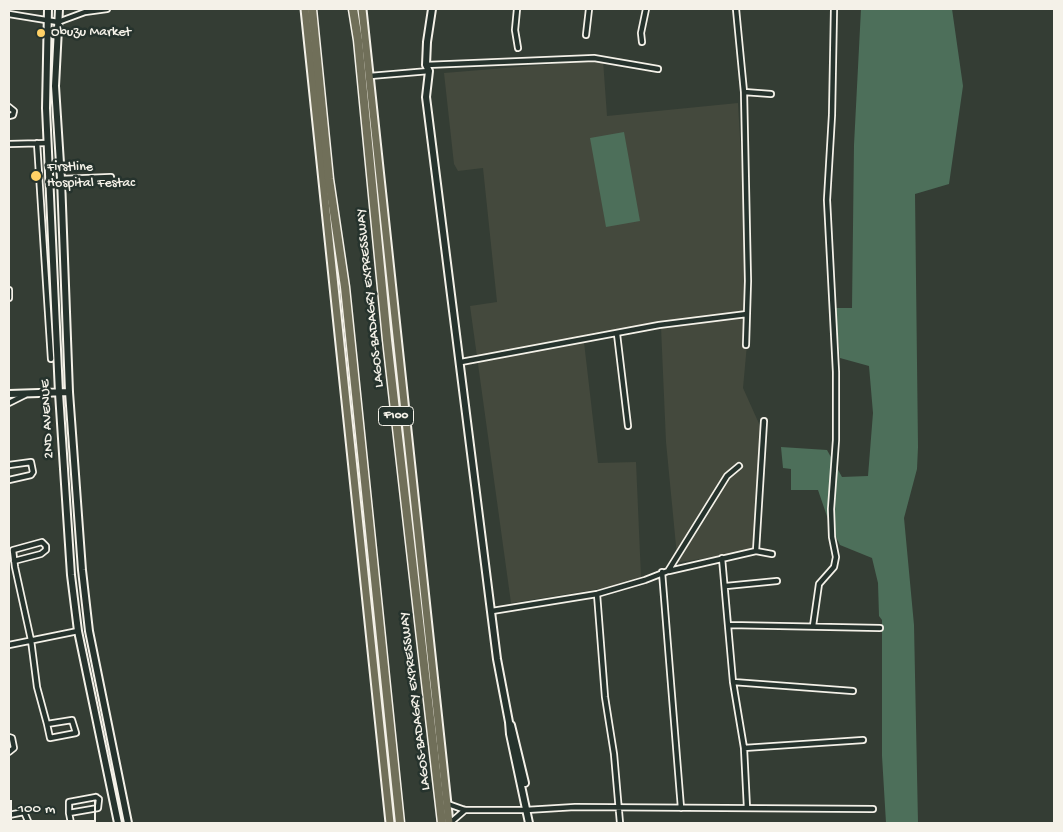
<!DOCTYPE html>
<html>
<head>
<meta charset="utf-8">
<style>
  body { margin:0 }
  #map { position:relative; width:1063px; height:832px; overflow:hidden; background:#343d34; font-family:"Gochi Hand",sans-serif }
  canvas { display:block }
  .frame { position:absolute; inset:0; border:10px solid #f4f1e8; pointer-events:none }
  .scale { position:absolute; left:10px; top:800px; width:86px; height:22px; box-sizing:border-box; border:2px solid #f4f1e8; border-top:0; padding-left:6px; font-size:15px; line-height:18px; white-space:nowrap; color:#f4f1e8; -webkit-text-stroke:4px #26332d; paint-order:stroke }
</style>
</head>
<body>
<div id="map">
<canvas width="1063" height="832"></canvas>
<div class="frame"></div>
<div class="scale">100 m</div>
</div>
<script>
const context = document.querySelector('canvas').getContext('2d');
context.lineJoin = 'round';
function fill(path, color) {
  context.fillStyle = color;
  context.fill(path, 'evenodd');
}
function toPath(rows) {
  const path = new Path2D();
  for (const r of rows) {
    path.moveTo(r[0], r[1]);
    for (let i = 2; i < r.length; i += 2) path.lineTo(r[i], r[i + 1]);
  }
  return path;
}
function stroke(path, color, width, dash) {
  context.strokeStyle = color;
  context.lineWidth = width;
  context.lineCap = dash ? 'butt' : 'round';
  context.setLineDash(dash || []);
  context.stroke(path);
}
function write(font, color, halo, rows, align = 'center') {
  context.font = font + ' "Gochi Hand",sans-serif';
  context.lineWidth = 5;
  context.setLineDash([]);
  context.textBaseline = 'middle';
  context.strokeStyle = halo;
  context.fillStyle = color;
  for (const [text, x, y, turn = 0] of rows) {
    context.save();
    context.translate(x, y);
    context.rotate((+turn || 0) * Math.PI / 180);
    context.textAlign = isNaN(turn) ? turn : align;
    if (halo) context.strokeText(text, 0, 0);
    context.fillText(text, 0, 0);
    context.restore();
  }
}
fill(toPath([
  [603,60,607,116,738,103,750,312,743,388,765,437,759,550,674,563,677,556,666,442,661,327,584,342,598,463,636,462,641,577,624,585,511,603,470,306,497,302,483,168,458,171,454,164,444,73]
]), '#44493d');
fill(toPath([
  [861,9,952,9,963,86,949,184,915,194,918,447,917,469,904,518,914,625,918,823,886,823,882,756,882,620,879,616,878,583,872,558,840,545,830,525,818,490,791,490,791,469,783,468,781,447,827,450,842,477,868,476,873,413,869,366,840,358,835,308,852,308,854,145],
  [624,132,640,221,606,227,590,138]
]), '#4d6f5a');
const street = toPath([
  [517,9,515,30,518,48],
  [736,9,744,92,748,281,746,345],
  [9,14,58,22,85,12,107,9],
  [586,35,589,9],
  [642,42,641,33,646,9],
  [426,65,594,58,658,69],
  [370,76,429,71],
  [744,92,771,94],
  [9,107,14,111,13,115,9,116],
  [37,143,51,359],
  [9,144,47,143],
  [61,179,111,177],
  [9,290,9,298],
  [617,334,628,426],
  [461,362,659,325,747,314],
  [9,403,25,395],
  [9,465,31,462,33,472,31,475,9,480],
  [756,551,764,421],
  [722,558,733,682,744,748,747,808],
  [14,561,41,554,46,550,46,546,42,542,13,550,15,567,31,640,37,687,47,724],
  [669,571,756,551,772,554],
  [662,572,681,808],
  [726,586,777,581],
  [597,594,605,697,614,754,620,823],
  [492,611,597,594,645,580,668,571,727,476,739,466],
  [729,625,880,628],
  [813,626,819,584,834,567,836,557,832,537,831,509,836,440,836,372,827,200,832,115,834,9],
  [9,645,78,631],
  [733,682,853,691],
  [72,720,76,733,50,738,47,724,72,720],
  [9,737,12,738,14,748,9,752],
  [744,748,863,740],
  [96,797,99,799,98,808,69,813,69,802,96,797],
  [448,804,465,810,526,810,575,807,873,809],
  [69,813,71,823],
  [9,815,24,812,28,821,25,823],
  [450,823,465,810]
]);
const secondary = toPath([
  [48,9,46,108,59,393,71,575,78,631,118,823],
  [59,9,55,86,61,179,69,392,82,570,89,631,128,823],
  [432,9,427,42,426,65,429,71,426,97,497,659,509,722,510,734,529,823],
  [9,394,69,392],
  [511,725,525,783]
]);
const primary = toPath([
  [305,9,390,823],
  [362,9,449,823]
]);
const highway = toPath([
  [312,9,329,179,345,287,400,823],
  [353,9,358,40,387,340,442,823]
]);
stroke(street, '#f4f1e8', 8);
stroke(secondary, '#f4f1e8', 10);
stroke(primary, '#f4f1e8', 11);
stroke(highway, '#f4f1e8', 11);
stroke(street, '#26332d', 4.5);
stroke(secondary, '#26332d', 6);
stroke(primary, '#706f59', 7);
stroke(highway, '#706f59', 8);
for (const [x, y, r, color] of [
  [41,33,5,"#ffd166"],
  [36,176,6,"#ffd166"]
]) {
  const dot = new Path2D();
  dot.arc(x, y, r, 0, 2 * Math.PI);
  context.fillStyle = color;
  context.fill(dot);
  stroke(dot, '#26332d', 2);
}
for (const [x, y, w] of [
  [396,416,35]
]) {
  const box = new Path2D();
  box.roundRect(x - w / 2, y - 9.5, w, 19, 4);
  context.fillStyle = '#26332d';
  context.fill(box);
  stroke(box, '#f4f1e8', 1);
}
write('bold 12px', '#f4f1e8', null, [
  ["F100",396,416]
]);
write('14px', '#f4f1e8', '#26332d', [
  ["Obuzu Market",51,33],
  ["Firstline",47,168],
  ["Hospital Festac",47,184]
], 'left');
write('14px', '#f4f1e8', '#26332d', [
  ["LAGOS-BADAGRY EXPRESSWAY",371,298,-96],
  ["2ND AVENUE",48,419,-93],
  ["LAGOS-BADAGRY EXPRESSWAY",416,701,-97]
]);
</script>
</body>
</html>
